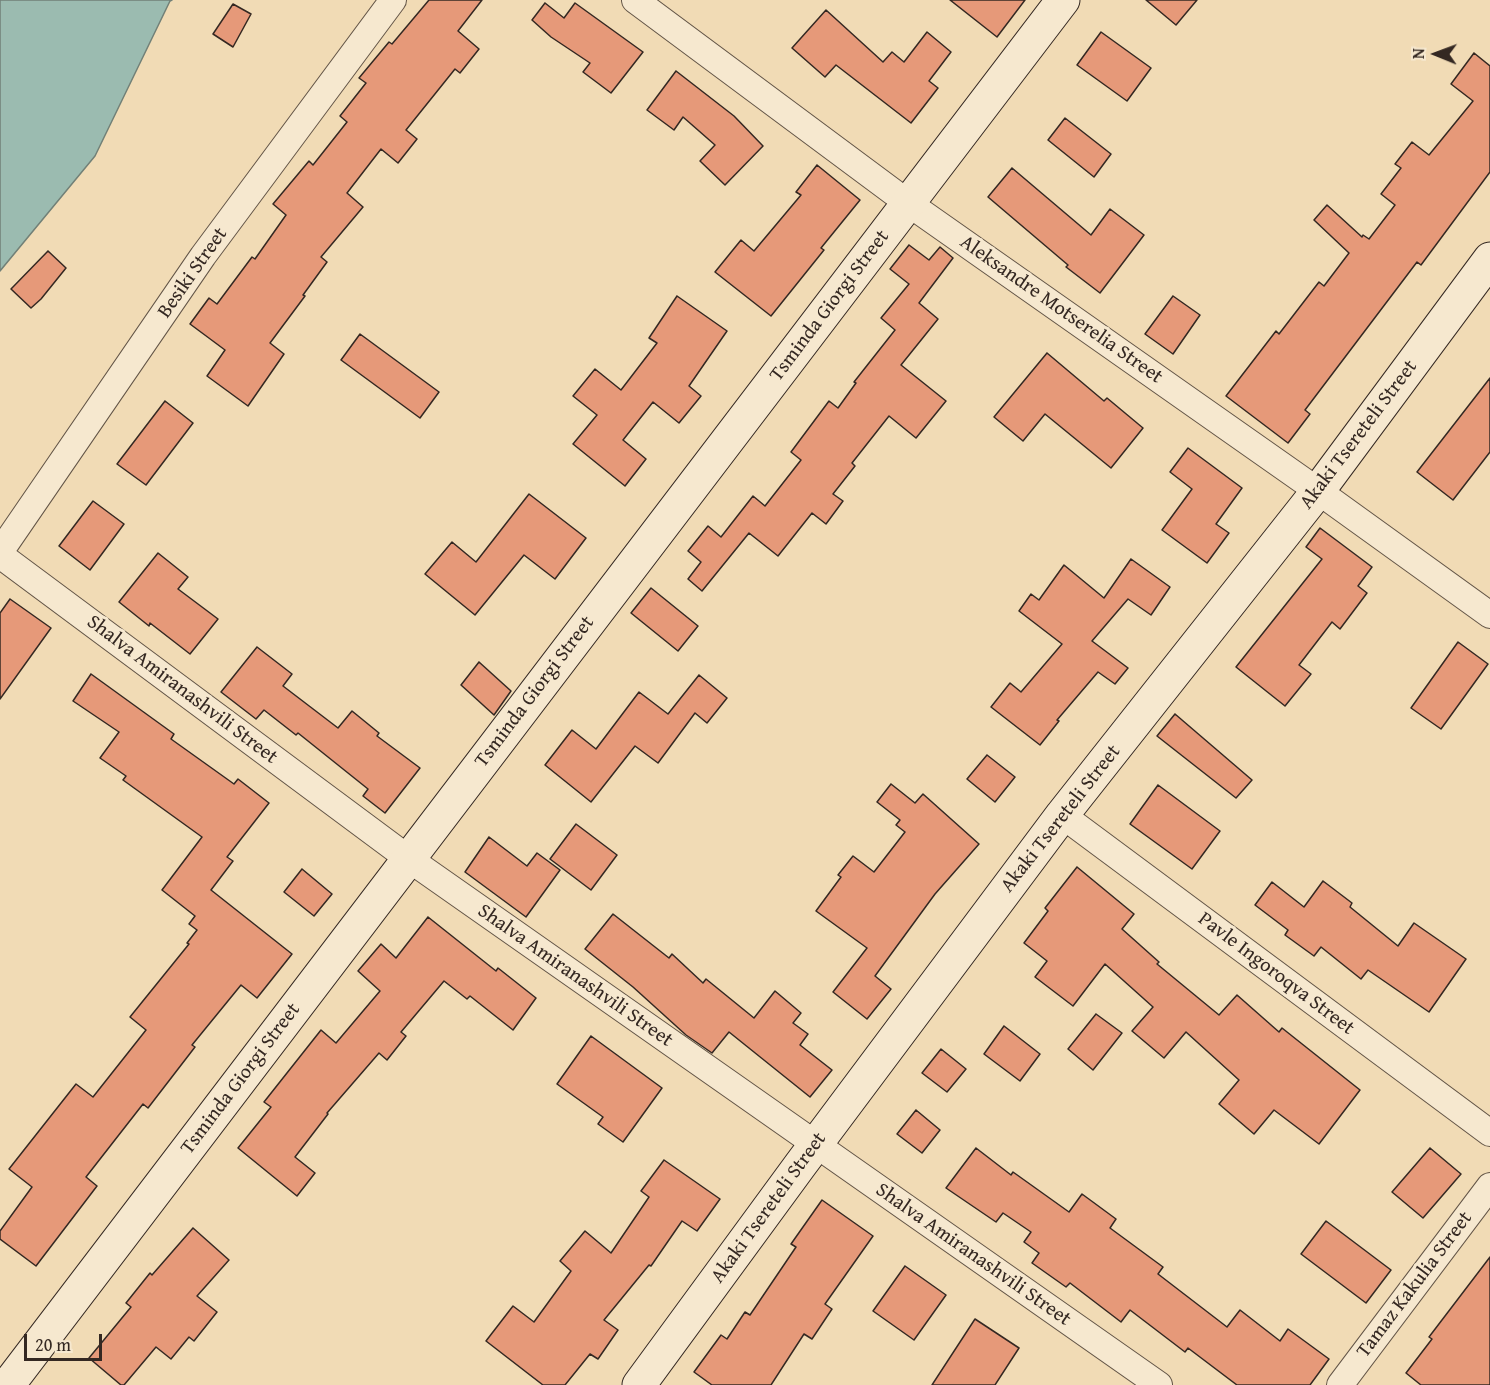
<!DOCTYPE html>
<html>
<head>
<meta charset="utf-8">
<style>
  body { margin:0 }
  #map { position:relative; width:1490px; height:1385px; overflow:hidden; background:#f1dbb5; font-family:"Gentium Book Plus",serif }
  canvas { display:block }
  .north { position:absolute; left:1406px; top:24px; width:60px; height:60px; -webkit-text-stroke:4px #f6e8cf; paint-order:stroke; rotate:271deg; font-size:16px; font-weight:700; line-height:24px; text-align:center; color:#342822 }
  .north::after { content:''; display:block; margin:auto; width:21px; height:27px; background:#342822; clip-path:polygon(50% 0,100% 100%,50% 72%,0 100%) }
  .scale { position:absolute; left:24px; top:1334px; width:78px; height:27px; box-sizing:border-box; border:3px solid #342822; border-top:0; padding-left:8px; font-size:18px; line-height:21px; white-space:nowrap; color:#342822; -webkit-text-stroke:4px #f6e8cf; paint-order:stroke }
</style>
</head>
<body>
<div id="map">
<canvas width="1490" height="1385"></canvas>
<div class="north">N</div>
<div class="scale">20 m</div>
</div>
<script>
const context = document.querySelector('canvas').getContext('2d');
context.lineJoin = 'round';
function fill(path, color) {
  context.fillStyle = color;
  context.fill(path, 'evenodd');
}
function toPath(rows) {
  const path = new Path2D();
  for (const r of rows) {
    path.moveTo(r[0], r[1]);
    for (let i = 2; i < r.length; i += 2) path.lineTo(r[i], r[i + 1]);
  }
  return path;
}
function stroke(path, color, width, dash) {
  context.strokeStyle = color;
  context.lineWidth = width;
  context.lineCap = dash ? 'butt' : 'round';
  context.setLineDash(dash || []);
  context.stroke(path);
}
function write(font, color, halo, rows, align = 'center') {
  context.font = font + ' "Gentium Book Plus",serif';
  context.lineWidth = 6;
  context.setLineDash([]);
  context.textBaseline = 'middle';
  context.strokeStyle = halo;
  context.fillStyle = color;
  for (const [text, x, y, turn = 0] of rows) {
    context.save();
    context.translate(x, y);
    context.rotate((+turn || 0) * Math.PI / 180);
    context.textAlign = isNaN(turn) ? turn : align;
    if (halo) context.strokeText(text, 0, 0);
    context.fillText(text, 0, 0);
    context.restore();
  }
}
const water = toPath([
  [0,0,172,0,170,1,95,156,0,271,0,0]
]);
fill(water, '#9bbbb0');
stroke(water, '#728077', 1.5);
const building = toPath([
  [429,0,482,0,458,31,479,49,460,73,455,69,406,130,417,139,398,163,381,149,347,193,363,207,321,257,327,262,303,295,305,296,270,343,284,354,248,406,207,376,225,350,190,324,209,298,217,304,252,257,255,259,286,215,273,204,309,161,313,165,347,122,340,116,366,83,359,78,389,42,392,44,429,0],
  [950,0,1025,0,997,37,950,0],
  [1146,0,1197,0,1176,25,1146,0],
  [545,3,564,18,575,3,643,52,611,93,583,72,590,63,551,37,532,20,545,3],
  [233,4,251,14,233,47,213,34,233,4],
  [826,10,883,62,892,52,904,62,927,32,951,52,929,81,938,88,911,123,836,65,825,77,792,48,826,10],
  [1101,32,1151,68,1127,101,1077,65,1101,32],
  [1474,53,1490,66,1490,172,1421,265,1417,262,1305,410,1310,414,1288,443,1226,396,1276,331,1279,334,1319,282,1324,286,1349,253,1314,220,1327,205,1362,237,1363,235,1369,239,1395,205,1381,194,1401,168,1395,164,1412,142,1429,155,1473,101,1451,84,1474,53],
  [676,71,734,116,763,146,725,185,700,161,715,145,683,117,674,130,647,110,676,71],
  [1065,118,1111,154,1094,177,1048,140,1065,118],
  [817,165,860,200,821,248,824,250,771,316,715,272,741,240,754,251,801,195,796,192,817,165],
  [1012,168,1091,235,1110,209,1144,235,1100,293,1066,267,1068,265,988,197,1012,168],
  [909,245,929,260,940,247,953,258,919,303,938,319,901,365,946,401,916,438,889,416,852,463,855,466,833,494,843,501,826,524,812,513,778,556,749,533,702,591,688,579,701,562,688,551,708,526,721,537,753,496,765,506,801,460,791,452,829,401,838,408,856,383,854,382,895,330,881,318,909,284,890,269,909,245],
  [48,251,66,268,41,299,31,308,11,289,48,251],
  [677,296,727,331,689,386,701,396,679,423,653,402,623,440,646,459,625,486,573,444,597,415,573,396,595,369,621,390,657,343,649,338,677,296],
  [1173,296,1200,315,1173,354,1145,334,1173,296],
  [360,334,439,392,420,418,341,360,360,334],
  [1047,353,1104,401,1107,398,1143,428,1111,468,1045,414,1023,441,994,417,1047,353],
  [1490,378,1490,452,1453,500,1417,472,1490,378],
  [165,401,193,423,146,485,117,464,165,401],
  [1188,448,1242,488,1216,524,1229,533,1207,563,1162,530,1192,489,1170,472,1188,448],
  [529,494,586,538,555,579,524,555,475,615,425,574,452,542,476,562,529,494],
  [93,501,124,524,90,570,59,546,93,501],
  [1320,528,1372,567,1358,586,1367,593,1340,629,1332,622,1299,665,1311,674,1285,706,1236,667,1322,559,1306,547,1320,528],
  [158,553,188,577,178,589,218,619,190,654,150,623,149,626,119,602,158,553],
  [1131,559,1170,587,1151,615,1128,599,1092,641,1128,668,1115,684,1098,672,1057,720,1059,721,1040,745,991,707,1010,683,1021,692,1062,644,1019,611,1031,594,1039,600,1064,565,1104,598,1131,559],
  [651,588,698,626,678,651,631,613,651,588],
  [10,599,51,628,0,699,0,613,10,599],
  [1458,642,1488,664,1441,729,1411,708,1458,642],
  [257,647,292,674,283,686,338,728,352,711,379,733,377,736,420,768,385,813,363,796,368,789,298,733,296,735,264,710,256,719,221,692,257,647],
  [479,662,511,691,494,715,461,685,479,662],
  [91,674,174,734,171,739,234,784,238,779,269,803,227,857,233,861,211,890,292,954,257,998,241,985,192,1045,195,1047,148,1108,143,1104,86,1177,97,1186,36,1266,0,1239,0,1231,32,1187,9,1169,76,1084,93,1097,146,1030,130,1017,189,944,187,943,197,930,189,924,195,916,162,890,202,837,123,780,126,776,100,758,119,732,73,701,91,674],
  [699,675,727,698,707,723,695,713,658,763,635,746,591,802,545,765,572,730,596,749,639,692,668,714,699,675],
  [1175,714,1252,780,1236,798,1157,736,1175,714],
  [987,755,1015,777,995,802,967,779,987,755],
  [891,784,915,803,923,794,979,844,935,894,875,976,891,989,867,1019,833,992,867,948,816,911,841,877,838,875,853,856,874,872,905,832,896,825,900,820,877,802,891,784],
  [1158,785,1220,831,1192,869,1130,824,1158,785],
  [576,824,617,855,591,890,550,859,576,824],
  [489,837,527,866,537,853,560,870,526,917,465,872,489,837],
  [1077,867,1134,914,1122,929,1159,962,1157,964,1219,1015,1237,995,1279,1032,1282,1028,1360,1090,1319,1144,1274,1110,1254,1134,1219,1104,1239,1080,1186,1032,1164,1058,1132,1031,1153,1007,1105,964,1073,1006,1035,977,1047,961,1024,943,1048,911,1045,908,1077,867],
  [302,869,332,894,314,916,284,892,302,869],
  [1323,881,1352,903,1350,907,1398,946,1414,923,1466,959,1429,1012,1368,970,1361,979,1321,947,1314,956,1285,935,1288,930,1255,905,1272,882,1304,907,1323,881],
  [613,914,669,958,672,954,703,983,706,979,754,1018,775,991,801,1013,793,1023,808,1034,800,1045,832,1070,810,1097,729,1032,712,1053,686,1035,633,987,585,949,613,914],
  [428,917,496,971,498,968,536,998,513,1030,470,996,467,999,444,981,401,1032,406,1036,387,1060,379,1053,327,1113,328,1114,295,1157,315,1173,297,1196,238,1148,271,1107,264,1102,321,1030,336,1043,380,991,358,971,381,944,396,958,428,917],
  [1096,1014,1122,1033,1093,1070,1068,1049,1096,1014],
  [1004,1026,1040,1054,1020,1081,984,1054,1004,1026],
  [591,1036,662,1088,623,1142,598,1124,603,1117,557,1084,591,1036],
  [941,1049,966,1069,947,1092,922,1073,941,1049],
  [916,1110,940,1130,922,1153,897,1134,916,1110],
  [976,1148,1011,1175,1013,1172,1069,1212,1082,1194,1116,1219,1110,1228,1163,1267,1158,1274,1227,1327,1240,1310,1280,1341,1288,1329,1329,1359,1310,1385,1237,1385,1188,1348,1185,1352,1130,1310,1121,1322,1070,1283,1066,1287,1032,1263,1039,1253,1024,1242,1031,1232,1003,1213,996,1222,946,1188,976,1148],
  [1430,1148,1461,1174,1423,1218,1392,1192,1430,1148],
  [664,1160,720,1199,697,1231,682,1221,651,1266,649,1265,604,1320,618,1330,598,1359,590,1354,565,1385,543,1385,486,1341,513,1306,534,1322,571,1271,560,1261,585,1231,611,1253,649,1197,641,1191,664,1160],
  [822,1200,873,1236,825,1304,832,1309,812,1339,804,1334,771,1385,712,1385,694,1372,721,1335,727,1339,745,1312,750,1315,796,1247,791,1244,822,1200],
  [1326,1221,1391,1270,1366,1303,1301,1254,1326,1221],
  [193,1228,229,1260,197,1296,217,1312,194,1341,189,1337,171,1359,156,1347,124,1385,121,1385,89,1358,131,1307,126,1303,150,1273,152,1275,193,1228],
  [1490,1257,1490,1385,1421,1385,1406,1373,1432,1339,1429,1337,1490,1257],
  [905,1266,946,1295,914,1340,873,1311,905,1266],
  [975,1319,1019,1348,995,1385,932,1385,975,1319]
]);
fill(building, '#e69979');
stroke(building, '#342822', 1.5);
const street = toPath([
  [635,0,908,203,1318,491,1490,615],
  [0,552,203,256,393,0],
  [0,555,409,859,1159,1385],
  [1062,815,1490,1133],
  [1340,1385,1490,1186]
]);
const secondary = toPath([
  [8,1385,1063,0],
  [639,1385,801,1164,1062,815,1318,491,1490,259]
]);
stroke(street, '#635547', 28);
stroke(secondary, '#342822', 35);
stroke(street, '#f6e8cf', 26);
stroke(secondary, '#f6e8cf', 33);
write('20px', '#342822', '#f6e8cf', [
  ["Besiki Street",193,273,-55],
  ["Tsminda Giorgi Street",830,306,-53],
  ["Aleksandre Motserelia Street",1061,310,35],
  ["Akaki Tsereteli Street",1359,435,-53],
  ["Shalva Amiranashvili Street",182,690,37],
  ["Tsminda Giorgi Street",535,692,-53],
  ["Akaki Tsereteli Street",1061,819,-52],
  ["Pavle Ingoroqva Street",1276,974,37],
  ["Shalva Amiranashvili Street",575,976,35],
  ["Tsminda Giorgi Street",241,1079,-53],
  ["Akaki Tsereteli Street",769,1208,-54],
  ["Shalva Amiranashvili Street",973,1255,35],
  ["Tamaz Kakulia Street",1415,1285,-53]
]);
</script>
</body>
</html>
